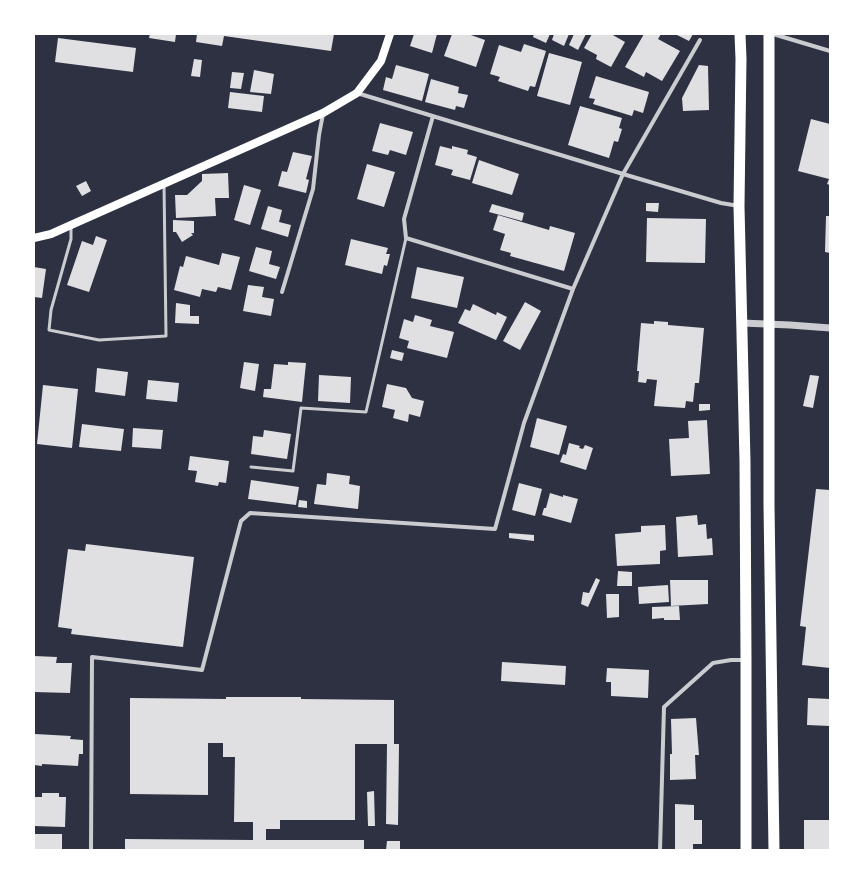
<!DOCTYPE html>
<html>
<head>
<meta charset="utf-8">
<style>
  body { margin:0 }
  #map { position:relative; width:864px; height:884px; overflow:hidden; background:#2d3142; font-family:"Fira Sans",sans-serif }
  canvas { display:block }
  .frame { position:absolute; inset:0; border:35px solid #fff; pointer-events:none }
</style>
</head>
<body>
<div id="map">
<canvas width="864" height="884"></canvas>
<div class="frame"></div>
</div>
<script>
const context = document.querySelector('canvas').getContext('2d');
context.lineJoin = 'round';
function fill(path, color) {
  context.fillStyle = color;
  context.fill(path, 'evenodd');
}
function toPath(rows) {
  const path = new Path2D();
  for (const r of rows) {
    path.moveTo(r[0], r[1]);
    for (let i = 2; i < r.length; i += 2) path.lineTo(r[i], r[i + 1]);
  }
  return path;
}
function stroke(path, color, width, dash) {
  context.strokeStyle = color;
  context.lineWidth = width;
  context.lineCap = dash ? 'butt' : 'round';
  context.setLineDash(dash || []);
  context.stroke(path);
}
fill(toPath([
  [150,34,176,34,175,42,149,38],
  [197,34,334,34,331,51,224,36,222,46,196,42],
  [414,34,437,34,432,53,410,46],
  [452,34,468,34,485,40,476,67,444,56],
  [534,34,550,34,546,43,533,37],
  [554,34,569,34,564,46,552,40],
  [574,34,586,34,578,50,569,45],
  [592,34,611,34,625,42,611,67,596,59,597,55,584,48],
  [644,34,661,34,658,39,680,51,662,81,646,72,644,77,625,67],
  [675,34,693,34,689,41],
  [58,38,136,48,133,72,55,62],
  [524,44,546,51,535,87,530,86,528,91,498,81,500,77,490,74,499,45,521,52],
  [549,53,582,62,570,105,537,96],
  [194,59,202,60,200,77,191,76],
  [396,65,429,74,422,101,383,90,386,77,392,79],
  [699,65,708,66,709,110,683,111,682,98],
  [254,70,274,74,271,94,250,92],
  [232,72,244,73,241,89,230,88],
  [596,76,649,92,643,113,634,110,632,116,593,104,595,99,589,98],
  [431,79,459,87,458,93,468,95,464,108,456,106,455,110,425,102],
  [230,92,264,96,262,112,228,108],
  [580,106,622,118,619,128,622,129,618,142,614,141,609,158,568,145],
  [811,119,830,124,830,185,827,184,829,179,798,171],
  [380,123,413,132,406,155,390,150,388,155,372,151],
  [440,146,452,149,452,146,468,150,467,154,477,157,470,180,451,175,453,170,435,165],
  [293,152,312,156,306,179,309,180,306,193,278,186,282,171,287,172],
  [479,160,519,174,512,195,472,183],
  [367,164,395,172,384,207,357,199],
  [228,173,229,198,215,198,216,216,176,218,175,195,187,195,202,181,202,174],
  [86,181,91,191,82,196,76,186],
  [244,185,261,190,250,225,234,220],
  [646,203,659,203,658,212,646,211],
  [492,204,524,213,522,221,489,212],
  [268,206,282,210,279,222,291,225,288,237,261,229],
  [498,215,549,230,550,226,575,233,564,271,510,256,511,253,500,250,505,234,493,230],
  [826,216,830,216,830,253,825,252],
  [647,218,706,219,705,263,646,262],
  [173,220,194,221,194,233,191,233,193,235,182,242,176,232,173,232],
  [96,236,107,240,89,292,67,285,82,241,93,245],
  [351,239,388,248,386,254,390,254,387,266,384,265,382,274,345,265],
  [256,247,272,251,269,264,280,267,276,279,249,271],
  [222,253,240,257,231,290,218,287,216,292,202,289,200,297,174,290,180,266,183,267,186,256,219,265],
  [34,267,46,269,42,298,34,297],
  [417,267,464,277,457,308,411,298],
  [248,285,264,287,262,297,274,299,271,316,243,311],
  [525,302,541,311,520,350,503,341],
  [176,303,190,305,190,316,199,316,199,324,175,323],
  [473,304,496,315,497,312,507,317,496,340,458,323,465,309,470,311],
  [415,315,432,320,430,326,454,332,447,358,407,348,409,341,399,338,404,319,413,322],
  [654,321,668,322,668,325,704,328,699,383,695,383,693,402,686,401,685,408,654,406,657,380,647,379,646,383,638,382,639,371,637,371,641,323,654,324],
  [392,350,404,353,402,361,390,358],
  [244,362,259,364,255,391,240,388],
  [288,362,306,363,302,402,263,397,264,389,271,389,274,364,288,365],
  [97,368,128,372,125,396,95,392],
  [319,375,351,377,350,403,318,401],
  [810,375,819,376,813,408,803,406],
  [148,380,179,383,177,402,146,399],
  [387,384,406,388,412,398,424,401,420,417,409,414,408,422,393,418,395,410,382,407],
  [43,385,78,389,72,448,37,444],
  [699,404,710,404,710,410,699,411],
  [537,418,567,426,559,455,530,447],
  [707,420,710,474,671,476,669,439,689,438,688,421],
  [82,424,124,429,121,451,79,447],
  [133,428,163,430,161,449,132,447],
  [264,430,291,434,287,459,251,454,253,436,263,437],
  [569,443,580,446,579,448,583,449,585,445,593,448,586,470,560,462,563,454,566,455],
  [190,456,229,461,226,483,219,482,218,486,195,482,197,471,188,470],
  [327,473,350,476,349,484,360,486,358,509,314,504,317,484,326,485],
  [251,480,299,487,296,505,248,499],
  [519,483,542,489,535,516,512,510],
  [816,489,830,490,830,668,802,665,806,627,800,626],
  [550,493,563,497,563,495,578,499,571,523,542,515,544,508,546,508],
  [299,500,307,501,307,508,298,507],
  [697,515,698,525,706,524,707,539,712,538,713,555,678,557,676,517],
  [665,525,666,550,660,551,660,564,617,566,615,534,641,532,641,526],
  [509,533,534,535,534,541,509,538],
  [86,544,194,557,183,647,71,634,72,629,58,627,68,549,85,551],
  [618,571,632,572,632,586,617,586],
  [596,578,600,580,588,607,581,604,583,592,589,593],
  [670,580,708,580,708,604,671,606],
  [668,585,669,602,639,604,638,587],
  [606,594,619,594,619,617,607,618],
  [679,606,680,620,664,620,664,618,652,619,652,607],
  [34,656,57,657,56,663,72,663,70,693,34,692],
  [502,662,566,666,565,685,501,681],
  [607,668,649,670,648,698,611,696,611,682,606,682],
  [226,697,301,697,301,699,394,700,394,744,399,744,398,825,386,824,387,744,355,744,355,820,280,820,280,829,266,829,266,840,364,840,364,850,125,850,125,839,253,840,253,822,234,822,235,757,223,757,223,743,208,743,208,795,130,794,130,698,226,699],
  [808,698,830,699,830,726,807,725],
  [696,718,699,755,695,755,696,779,670,780,670,754,672,754,671,719],
  [35,734,71,736,70,739,83,740,83,754,79,754,78,766,42,764,42,766,34,765],
  [374,791,375,826,368,826,367,792],
  [42,793,59,793,59,797,66,797,65,827,34,826,34,797,42,797],
  [675,804,694,805,694,820,702,820,702,844,693,844,693,850,675,850],
  [804,820,830,820,830,850,804,850],
  [34,834,62,834,62,850,34,850],
  [387,841,400,841,400,850,386,850]
]), '#e0e0e3');
stroke(toPath([
  [71,226,71,239,51,310,49,330,99,340,166,336,164,184],
  [251,467,293,471,301,408,366,412,406,238]
]), '#caccd0', 3);
stroke(toPath([
  [773,34,830,51],
  [357,93,623,174,721,203,739,206],
  [433,116,404,219,406,238,573,289],
  [282,292,313,189,319,135,323,114],
  [91,850,92,657,202,670,241,521,250,513,495,529,524,423,573,289,623,174,700,40],
  [660,850,664,707,713,663,731,660,745,660]
]), '#caccd0', 4);
stroke(toPath([
  [742,323,790,325,830,328]
]), '#caccd0', 7);
stroke(toPath([
  [34,238,51,234,71,225,323,113,357,93,381,61,390,34]
]), '#fff', 8);
stroke(toPath([
  [740,34,741,59,739,206,745,462,746,660,746,850],
  [769,34,769,505,774,850]
]), '#fff', 11);
</script>
</body>
</html>
